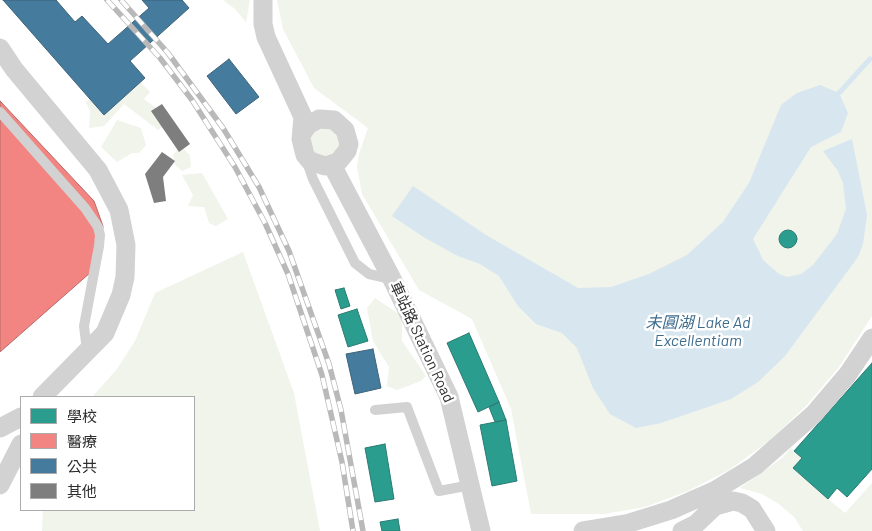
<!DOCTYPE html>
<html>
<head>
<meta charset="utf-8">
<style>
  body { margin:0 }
  #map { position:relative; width:872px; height:531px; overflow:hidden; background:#fff; font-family:Barlow,"Noto Sans TC",sans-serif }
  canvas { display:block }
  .legend { position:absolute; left:20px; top:396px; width:175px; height:115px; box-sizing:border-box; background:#fff; border:1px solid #ababab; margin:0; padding:6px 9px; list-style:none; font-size:15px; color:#2d2d2d }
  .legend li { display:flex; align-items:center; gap:10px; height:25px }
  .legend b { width:25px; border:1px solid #ababab }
</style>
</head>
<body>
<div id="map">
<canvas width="872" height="531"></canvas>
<ul class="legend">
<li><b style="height:14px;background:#2a9d8f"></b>學校</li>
<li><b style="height:14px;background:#f28482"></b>醫療</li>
<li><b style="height:14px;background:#457b9d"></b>公共</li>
<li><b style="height:14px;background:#7e7e7e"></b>其他</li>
</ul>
</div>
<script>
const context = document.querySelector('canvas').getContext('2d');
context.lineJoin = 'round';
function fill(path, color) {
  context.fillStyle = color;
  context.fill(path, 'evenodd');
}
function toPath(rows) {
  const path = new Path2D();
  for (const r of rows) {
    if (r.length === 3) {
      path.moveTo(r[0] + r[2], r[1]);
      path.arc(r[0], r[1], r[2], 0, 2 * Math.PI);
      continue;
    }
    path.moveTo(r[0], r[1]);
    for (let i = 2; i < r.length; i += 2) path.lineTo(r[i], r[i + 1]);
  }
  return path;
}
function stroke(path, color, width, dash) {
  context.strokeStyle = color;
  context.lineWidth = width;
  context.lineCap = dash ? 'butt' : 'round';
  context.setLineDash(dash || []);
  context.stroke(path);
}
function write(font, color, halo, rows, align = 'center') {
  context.font = font + ' Barlow,"Noto Sans TC",sans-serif';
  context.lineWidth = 5;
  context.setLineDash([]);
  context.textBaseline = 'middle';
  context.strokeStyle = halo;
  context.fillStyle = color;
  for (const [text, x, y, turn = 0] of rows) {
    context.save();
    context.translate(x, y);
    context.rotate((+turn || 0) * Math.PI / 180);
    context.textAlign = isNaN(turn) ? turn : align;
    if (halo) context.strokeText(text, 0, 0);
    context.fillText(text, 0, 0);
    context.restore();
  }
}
fill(toPath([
  [223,0,250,0,246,22,235,9],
  [277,0,872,0,872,316,839,367,806,406,769,441,729,470,688,491,645,507,604,514,531,514,511,409,472,319,419,290,362,194,357,167,359,154,368,128,314,88,283,29],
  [126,68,150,92,144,99,167,116,169,122,158,130,124,104,104,126,89,128,90,111,86,102,114,75],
  [117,120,141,128,146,145,139,153,132,153,117,162,101,147],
  [329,124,342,139,336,154,319,157,310,150,310,133],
  [180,146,190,155,191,167,182,171,175,165,173,155],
  [202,173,228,219,216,226,209,223,204,207,188,206,193,195,182,175],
  [243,252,294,393,320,531,42,531,43,510,194,510,194,397,92,397,117,369,135,341,155,293],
  [375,298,402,316,402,341,426,376,421,381,397,390,387,386,389,367,373,341,367,308],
  [791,448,802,458,828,499,845,513,872,483,872,531,803,531,794,517,779,504,762,494,740,488,782,458]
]), '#f0f4eb');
fill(toPath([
  [820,85,839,93,848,113,841,132,811,147,753,239,763,260,779,274,787,277,801,274,813,265,837,234,846,209,843,183,838,171,823,151,852,139,867,215,863,244,858,257,785,356,758,382,731,399,661,423,636,428,610,414,593,388,577,348,562,333,536,324,518,306,499,276,480,264,458,256,425,238,392,216,413,186,486,235,578,288,611,287,649,274,687,255,723,222,749,183,781,105,797,93]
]), '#d8e6f0');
const schools = toPath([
  [788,239,9],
  [344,288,350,306,341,309,335,290,344,288],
  [357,309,368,341,348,347,338,315,357,309],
  [469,333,499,402,478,412,447,343,469,333],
  [872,363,872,469,847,497,837,488,828,499,793,468,802,458,794,451,872,363],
  [499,402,506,420,495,422,489,407,499,402],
  [506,420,517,481,492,486,480,425,506,420],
  [385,444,394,499,375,502,365,448,385,444],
  [398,519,400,531,382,531,380,522,398,519]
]);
fill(schools, '#2a9d8f');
stroke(schools, '#2b7b72', 1);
const health = toPath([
  [0,101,94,201,103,226,99,265,0,352,0,101]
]);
fill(health, '#f28482');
stroke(health, '#b76a68', 1);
const public = toPath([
  [3,0,56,0,75,22,82,16,108,44,149,8,142,0,182,0,189,8,130,61,145,78,104,115,3,0],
  [229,59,259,97,236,114,207,76,229,59],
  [373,349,381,388,355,394,346,354,373,349]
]);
fill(public, '#457b9d');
stroke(public, '#3e647b', 1);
stroke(toPath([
  [839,93,870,59]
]), '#d8e6f0', 5);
fill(toPath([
  [162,104,190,144,179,152,151,111],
  [162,152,175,161,163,177,166,201,154,203,145,174]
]), '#7e7e7e');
stroke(toPath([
  [0,112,85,208,98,227,100,235,99,246,84,326,87,351],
  [306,159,313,179,355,263,369,274,391,279],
  [375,410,407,407,439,491,471,485]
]), '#d2d2d2', 10);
stroke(toPath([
  [263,0,263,24,266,37,303,117,301,139,305,155,310,161,325,166,338,162,347,151,349,144,345,130,334,120,319,119,308,125,303,132],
  [0,48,14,69,98,170,119,210,126,245,125,277,121,295,105,333,42,397],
  [332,165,392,279,449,397,481,531],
  [0,428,21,417],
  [0,485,21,444],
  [583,531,626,524,671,510,714,491,755,466,814,414,848,374,872,338],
  [682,531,696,524,715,506,733,501,742,503,752,509,766,531]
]), '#d2d2d2', 19);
const rail = toPath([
  [107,0,160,58,192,100,235,167,265,223,288,274,322,375,342,462,353,531],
  [121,0,168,53,223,128,259,187,289,251,329,364,341,410,363,531]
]);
stroke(rail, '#b9b9b9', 5.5);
stroke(rail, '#fff', 4, [11]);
write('15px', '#2d2d2d', '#fff', [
  ["車站路 Station Road",422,342,65]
]);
write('italic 16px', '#3e6c8d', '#fff', [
  ["未圓湖 Lake Ad",698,323],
  ["Excellentiam",698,341]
]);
</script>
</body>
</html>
